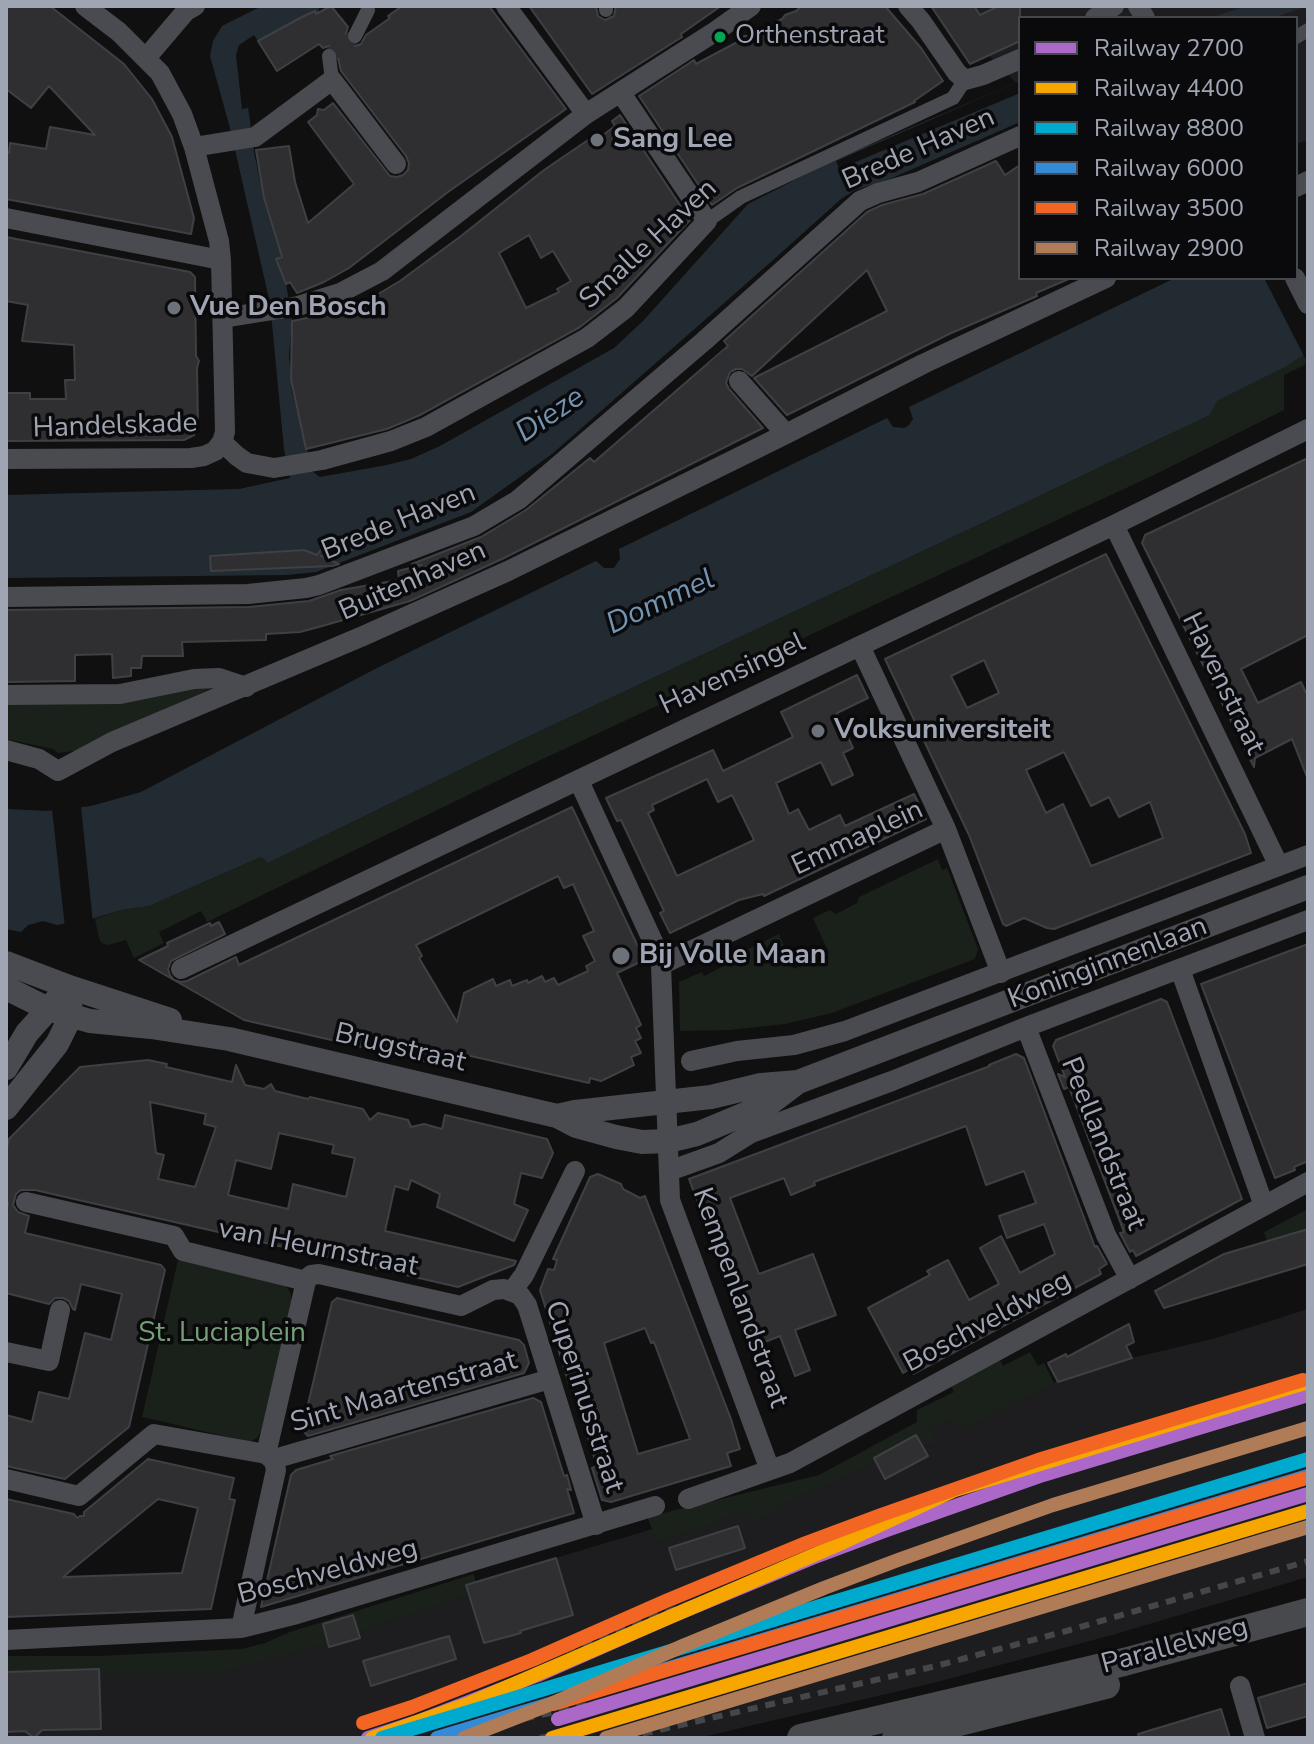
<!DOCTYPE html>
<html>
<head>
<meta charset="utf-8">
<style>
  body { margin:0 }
  #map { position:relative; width:1314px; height:1744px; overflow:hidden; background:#101010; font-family:"Nunito Sans",sans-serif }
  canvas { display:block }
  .frame { position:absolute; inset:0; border:8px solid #9fa5b3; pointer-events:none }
  .legend { position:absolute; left:1018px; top:16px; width:280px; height:264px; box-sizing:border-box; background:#0a0a0c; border:2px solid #46484f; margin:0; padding:10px 14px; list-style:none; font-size:24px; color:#9fa5b3 }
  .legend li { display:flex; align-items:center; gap:16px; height:40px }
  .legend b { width:40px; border:2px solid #46484f }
</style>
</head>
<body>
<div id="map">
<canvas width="1314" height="1744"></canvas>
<div class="frame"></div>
<ul class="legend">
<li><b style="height:10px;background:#ac68c9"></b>Railway 2700</li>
<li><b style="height:10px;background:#f7a600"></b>Railway 4400</li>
<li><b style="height:10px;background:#00a9ce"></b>Railway 8800</li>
<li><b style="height:10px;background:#338bd7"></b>Railway 6000</li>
<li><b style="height:10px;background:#f26522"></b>Railway 3500</li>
<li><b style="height:10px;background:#b07c57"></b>Railway 2900</li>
</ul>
</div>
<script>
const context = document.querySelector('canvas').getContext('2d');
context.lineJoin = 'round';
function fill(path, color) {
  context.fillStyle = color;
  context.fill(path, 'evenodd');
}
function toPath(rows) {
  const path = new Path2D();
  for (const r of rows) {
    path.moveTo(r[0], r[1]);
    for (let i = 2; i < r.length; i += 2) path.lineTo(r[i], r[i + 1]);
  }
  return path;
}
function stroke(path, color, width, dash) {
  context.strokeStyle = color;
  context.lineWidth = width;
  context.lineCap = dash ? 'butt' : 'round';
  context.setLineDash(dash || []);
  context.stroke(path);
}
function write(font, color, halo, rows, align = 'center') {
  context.font = font + ' "Nunito Sans",sans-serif';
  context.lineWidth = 7;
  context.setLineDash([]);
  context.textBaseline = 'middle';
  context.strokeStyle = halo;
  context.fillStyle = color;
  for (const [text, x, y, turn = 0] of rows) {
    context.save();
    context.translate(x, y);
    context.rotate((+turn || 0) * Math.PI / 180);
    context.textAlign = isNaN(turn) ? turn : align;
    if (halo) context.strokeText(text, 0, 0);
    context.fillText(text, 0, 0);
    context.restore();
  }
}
fill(toPath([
  [940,6,1308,6,1308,140,1296,144,1296,18,1020,18,1020,87],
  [1308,1309,1308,1577,1112,1635,929,1684,698,1738,6,1738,6,1661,239,1653,799,1485,923,1423,1132,1358,1216,1338]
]), '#1d1d1f');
fill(toPath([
  [1303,354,1306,360,1305,365,1284,375,1284,410,1154,475,534,763,207,922,201,911,159,932,164,943,134,958,126,940,108,945,102,943,99,938,95,919,121,910,149,906,261,857,268,863,521,740,978,525,1210,415,1217,401,1285,367],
  [217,686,103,737,82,750,58,753,53,749,6,739,6,700],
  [938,859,942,870,947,868,978,949,975,959,832,1013,785,1024,730,1030,680,1031,679,982,702,972,704,976,726,965,728,959,779,934,794,969,829,953,813,918,830,910,836,914,857,903,859,897],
  [1308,1209,1308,1229,1267,1241,1264,1232],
  [178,1260,279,1284,286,1286,290,1292,292,1301,261,1431,257,1438,250,1442,142,1417],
  [1030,1352,1038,1366,1044,1363,1054,1383,957,1431,950,1419,930,1429,937,1442,931,1444,895,1444,867,1466,781,1505,780,1508,753,1521,745,1510,704,1527,657,1541,647,1517,819,1475,917,1422,917,1410,954,1392,948,1381,998,1356,1003,1366],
  [474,1574,477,1589,456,1599,317,1645,217,1674,131,1675,6,1672,6,1656,98,1656,242,1649,265,1643,290,1632]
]), '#1a201a');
fill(toPath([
  [262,6,319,6,319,12,316,14,315,12,300,18,249,46,243,54,242,61,254,152,264,201,281,256,276,260,286,284,292,320,289,356,292,391,313,472,320,477,387,465,411,459,440,446,614,348,643,321,748,204,832,161,1020,81,1020,122,892,178,855,190,841,199,772,261,552,454,471,512,316,572,287,575,6,578,6,495,239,489,290,478,284,449,270,303,230,128,210,56,213,41,222,26],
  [1247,6,1307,6,1273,18,1210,18],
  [1175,278,1296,278,1308,352,1285,367,1217,401,1210,415,978,525,521,740,268,863,261,857,149,906,121,910,95,918,57,925,43,921,28,925,21,932,6,929,6,809,46,811,91,806,141,792,377,668,596,561,604,568,614,568,620,559,619,549,887,418,893,427,904,428,909,425,913,419,909,407]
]), '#232b32');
fill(toPath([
  [254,35,258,41,249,46,243,54,248,108,242,109,236,55,239,45],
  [1020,81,1020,93,839,169,836,161],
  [1308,253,1308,356,1305,358,1264,278,1296,278,1296,258],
  [81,806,93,923,65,928,52,809]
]), '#101010');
const building = toPath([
  [6,6,50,6,124,64,152,99,172,137,194,218,191,234,6,199,6,152,9,153,10,143,46,149,50,127,95,135,49,86,31,108,6,89,6,6],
  [331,6,348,27,345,36,346,41,355,46,361,44,366,35,390,18,388,16,402,6,489,6,566,109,448,192,349,268,324,282,297,293,290,282,286,284,276,259,282,257,264,198,256,150,289,146,295,182,308,223,354,184,308,122,317,115,318,109,324,110,333,103,390,176,397,177,403,175,408,170,409,163,406,156,341,71,336,49,329,46,323,48,319,44,277,71,258,41,300,18,315,11,316,14,331,6],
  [529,6,596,6,598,16,605,20,614,16,616,6,721,6,681,34,682,37,592,94,529,6],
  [802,6,885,6,921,48,943,81,914,101,915,102,737,188,712,205,639,96,694,60,696,64,741,40,744,36,750,36,782,19,785,15,796,11,802,6],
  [931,6,974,6,980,15,999,6,1020,6,1020,41,970,64,931,6],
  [620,115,690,220,617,298,580,327,420,415,387,429,306,449,291,379,292,321,338,312,373,297,400,281,461,236,544,170,591,138,594,142,615,126,612,121,620,115],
  [529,235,541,258,553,251,571,281,557,289,559,292,526,308,499,253,529,235],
  [996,161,1005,175,1020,165,1020,278,1071,278,1036,293,1037,296,949,334,787,415,754,378,887,311,867,270,752,376,742,369,736,369,730,372,726,383,729,389,763,428,502,559,410,601,315,628,300,632,266,634,266,640,182,642,183,656,142,656,141,668,131,668,131,676,113,678,112,654,75,655,75,681,6,682,6,610,249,607,309,601,341,590,399,580,398,571,422,565,412,564,481,537,526,510,590,458,594,462,728,346,724,341,867,212,882,205,923,194,996,161],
  [6,237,190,272,195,277,196,356,199,361,197,368,198,426,194,435,184,440,6,441,6,393,30,393,30,399,66,399,65,380,75,380,74,345,22,341,28,305,6,301,6,237],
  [1308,458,1308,635,1241,669,1258,703,1301,682,1308,697,1307,777,1292,739,1255,758,1254,767,1142,543,1145,535,1308,458],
  [378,524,383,538,333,557,321,556,339,564,332,566,211,571,210,556,304,550,317,555,327,542,378,524],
  [1106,554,1245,834,1251,853,1054,929,1047,928,1024,918,1006,926,1003,924,969,835,885,659,1106,554],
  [984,660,999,693,967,708,951,676,984,660],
  [1064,752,1091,806,1109,797,1119,817,1150,802,1163,838,1091,866,1063,804,1046,813,1026,770,1064,752],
  [857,675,868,698,837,713,853,748,843,753,853,775,832,785,821,762,776,783,789,814,798,809,809,830,840,815,845,826,914,794,926,819,764,896,763,894,739,900,670,933,660,913,664,911,621,820,617,821,606,798,713,750,723,771,793,737,781,712,857,675],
  [707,779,718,802,732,795,754,840,677,876,648,813,654,810,652,805,707,779],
  [572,807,642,955,638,963,617,973,641,1025,636,1028,641,1038,635,1041,641,1053,631,1057,634,1065,601,1081,590,1078,589,1083,462,1054,458,1069,244,1020,174,980,181,982,187,981,236,957,239,965,572,807],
  [558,876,564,888,573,884,594,931,583,936,595,961,586,966,588,971,558,985,554,978,545,982,542,976,528,983,527,980,512,986,510,980,496,986,493,979,464,993,457,1022,419,958,422,956,416,945,558,876],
  [219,922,225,934,171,961,168,969,170,975,174,980,139,960,168,946,167,943,210,923,211,926,219,922],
  [1308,944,1308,1161,1294,1167,1295,1170,1275,1178,1201,984,1308,944],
  [1161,999,1167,1002,1242,1199,1136,1256,1133,1250,1130,1252,1120,1233,1124,1232,1069,1087,1064,1089,1058,1074,1065,1077,1053,1046,1056,1040,1161,999],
  [1016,1054,1024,1058,1095,1247,1097,1246,1107,1264,1099,1269,1101,1274,913,1374,910,1369,903,1373,868,1308,930,1275,927,1271,948,1260,969,1300,999,1284,980,1248,1001,1236,1020,1273,1055,1254,1044,1224,1007,1238,999,1216,1036,1203,1024,1171,986,1185,966,1126,814,1182,815,1185,791,1195,784,1178,730,1198,759,1274,813,1254,836,1315,795,1330,810,1370,795,1376,780,1336,752,1347,689,1179,990,1066,989,1065,1016,1054],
  [148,1060,167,1064,166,1067,232,1082,236,1065,245,1085,264,1089,271,1084,275,1091,308,1099,310,1097,363,1109,370,1120,378,1113,408,1120,411,1127,424,1124,442,1129,445,1115,547,1139,553,1153,542,1178,521,1173,514,1204,528,1210,514,1241,437,1207,440,1194,411,1180,408,1190,395,1186,385,1231,516,1261,514,1265,458,1287,35,1190,21,1190,16,1194,13,1205,18,1212,29,1216,25,1233,161,1265,165,1270,129,1427,65,1479,6,1466,6,1415,32,1422,39,1392,69,1399,85,1333,111,1340,122,1294,81,1284,75,1310,73,1309,69,1301,63,1298,55,1298,49,1304,6,1293,6,1213,8,1203,6,1203,6,1154,9,1139,80,1067,148,1060],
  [150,1102,206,1114,204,1124,216,1127,195,1187,158,1179,164,1155,156,1153,150,1102],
  [279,1133,334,1145,332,1153,355,1158,346,1197,293,1184,288,1209,228,1195,236,1160,271,1169,279,1133],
  [598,1174,621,1184,623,1189,640,1198,645,1196,731,1419,740,1449,727,1453,731,1466,611,1502,602,1500,592,1468,597,1466,571,1384,569,1384,540,1290,548,1269,554,1270,557,1260,553,1259,590,1177,598,1174],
  [645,1328,651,1343,654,1342,690,1439,638,1454,604,1343,645,1328],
  [1308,1229,1308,1264,1164,1308,1155,1291,1224,1254,1308,1229],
  [337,1298,519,1340,524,1345,529,1363,524,1373,308,1436,302,1430,332,1302,337,1298],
  [1129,1324,1134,1342,1126,1346,1132,1358,1058,1382,1048,1363,1066,1354,1067,1357,1129,1324],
  [533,1398,541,1402,564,1476,567,1475,571,1490,567,1489,574,1513,261,1607,291,1475,296,1470,333,1459,330,1456,533,1398],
  [916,1435,928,1456,885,1479,874,1458,916,1435],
  [148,1459,234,1478,229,1499,235,1500,211,1609,6,1617,6,1499,74,1514,77,1518,80,1516,84,1516,84,1512,148,1459],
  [158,1499,198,1508,182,1573,63,1577,158,1499],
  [738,1526,745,1548,676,1570,669,1548,738,1526],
  [556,1558,573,1615,520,1631,521,1633,484,1643,466,1585,556,1558],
  [353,1615,360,1638,329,1647,323,1624,353,1615],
  [449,1636,456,1659,371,1686,363,1661,449,1636],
  [99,1669,101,1729,42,1730,34,1738,25,1731,6,1732,6,1672,99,1669],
  [1308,1683,1308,1716,1267,1728,1258,1698,1308,1683],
  [1221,1709,1230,1738,1139,1738,1138,1734,1221,1709]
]);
fill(building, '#2f2f31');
stroke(building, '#3e4044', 2);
stroke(toPath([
  [329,56,355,36]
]), '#2d2e31', 14, [14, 7]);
stroke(toPath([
  [717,356,739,381]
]), '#2d2e31', 20, [20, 10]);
stroke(toPath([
  [606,6,606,10],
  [355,36,368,10],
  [1296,37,1308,30],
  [329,56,332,80],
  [707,221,741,197,953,98,965,80]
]), '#4a4b50', 14);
stroke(toPath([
  [506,6,586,114],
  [908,6,921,21,957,73,965,80,983,75,1020,59],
  [1138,6,1145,18],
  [1095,18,1114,6],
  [146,58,186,11,195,6],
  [194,147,255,137,332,80,396,164],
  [1296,187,1308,181],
  [6,218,221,260],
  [1295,278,1308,304],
  [223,318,298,306,340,293,382,271,586,114,716,31,751,6],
  [739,381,786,434],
  [222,442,237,456,247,463,274,468,322,460,391,441,426,427,587,338,626,308,707,221,621,93],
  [6,459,191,458,204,456,215,451,222,442,225,432,221,260,219,241,194,147,182,114,160,73,119,32,85,6],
  [1114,525,1279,866],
  [6,597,248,594,306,588,319,585,474,526,518,500,544,478,704,341,860,201,878,193,918,182,1020,136],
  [860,646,946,829,1001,973],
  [6,695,120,694,194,679,219,678,246,687],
  [6,750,39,759,58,771,112,742,363,636,508,571,786,434,923,364,1106,278],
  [579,781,654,944,661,965,670,1200,770,1470],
  [661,965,946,829],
  [181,969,1114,525,1308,429],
  [1180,969,1264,1206],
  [1026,1027,1106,1235,1130,1279],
  [691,1061,737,1051,794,1045,845,1031,1308,855],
  [669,1171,719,1153,751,1133,892,1081,1026,1027,1308,920],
  [26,1202,174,1236,183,1251,306,1281,311,1275,319,1274,461,1306,493,1290,504,1289,520,1295,527,1305,596,1525],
  [512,1291,524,1275,575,1171],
  [6,1352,49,1361,60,1310],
  [274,1461,281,1457,550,1379],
  [6,1479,79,1496,154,1434,266,1454],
  [688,1499,790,1463,1308,1182],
  [241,1628,276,1470,274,1461,266,1454,306,1281],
  [6,1640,241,1628,297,1614,655,1506],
  [1240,1686,1255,1738]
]), '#4a4b50', 20);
stroke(toPath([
  [6,963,69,987,170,1020],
  [6,988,48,1009,90,1021,151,1027,229,1039,557,1116,576,1126,616,1137,642,1142,668,1141,697,1134,769,1104,798,1082,1308,887],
  [6,1068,27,1033,59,997],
  [6,1108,57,1044,71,1016,70,1001],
  [557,1116,575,1112,711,1097,761,1085,798,1082]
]), '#4a4b50', 24);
stroke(toPath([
  [801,1738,1124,1662,1308,1612],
  [896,1738,1106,1685]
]), '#48494d', 28);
stroke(toPath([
  [756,1563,961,1487,1111,1439,1308,1380],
  [464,1688,812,1558],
  [530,1708,1308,1474],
  [436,1738,651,1691],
  [540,1738,625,1719],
  [625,1738,936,1666,1070,1630,1308,1561]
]), '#45464a', 6, [10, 8]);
stroke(toPath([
  [558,1719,1308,1494],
  [368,1738,417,1722,538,1675,672,1616,812,1558,887,1530,1043,1475,1308,1395]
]), '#ac68c9', 14);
stroke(toPath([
  [372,1738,470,1703,844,1542,955,1490,1308,1382],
  [552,1738,1308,1511]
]), '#f7a600', 14);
stroke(toPath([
  [382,1738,1308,1459]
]), '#00a9ce', 14);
stroke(toPath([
  [437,1738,1308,1476]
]), '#338bd7', 14);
stroke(toPath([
  [553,1704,1303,1479],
  [363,1723,412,1707,532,1660,666,1601,806,1543,881,1515,1038,1460,1303,1380]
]), '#f26522', 14);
stroke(toPath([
  [464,1738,551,1704,685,1645,824,1588,898,1560,1053,1505,1308,1428],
  [606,1738,1308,1527]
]), '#b07c57', 14);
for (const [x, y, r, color] of [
  [720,37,7,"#00a651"],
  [597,140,8,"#6d717a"],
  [174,308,8,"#6d717a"],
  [818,731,8,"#6d717a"],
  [621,956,10,"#6d717a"]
]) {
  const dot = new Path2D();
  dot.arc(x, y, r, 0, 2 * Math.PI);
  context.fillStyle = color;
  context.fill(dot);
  stroke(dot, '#0a0a0c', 3);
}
write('26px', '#9fa5b3', '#0a0a0c', [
  ["Orthenstraat",735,37]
], 'left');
write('bold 28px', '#9fa5b3', '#0a0a0c', [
  ["Sang Lee",613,140],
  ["Vue Den Bosch",190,308],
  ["Volksuniversiteit",834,731],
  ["Bij Volle Maan",639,956]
], 'left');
write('28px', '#9fa5b3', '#0a0a0c', [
  ["Brede Haven",919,150,-24],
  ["Smalle Haven",649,245,-43],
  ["Handelskade",115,427,-2],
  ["Brede Haven",399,523,-22],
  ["Buitenhaven",413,582,-24],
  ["Havensingel",733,675,-25],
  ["Havenstraat",1222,684,64],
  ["Emmaplein",858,839,-25],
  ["Koninginnenlaan",1108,964,-21],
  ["Brugstraat",400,1049,13],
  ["Peellandstraat",1102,1144,68],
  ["van Heurnstraat",318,1249,11],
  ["Kempenlandstraat",739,1298,70],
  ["Boschveldweg",988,1323,-28],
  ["Sint Maartenstraat",404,1393,-16],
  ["Cuperinusstraat",583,1397,72],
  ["Boschveldweg",328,1573,-15],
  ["Parallelweg",1175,1647,-15]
]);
write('28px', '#759f77', '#0a0a0c', [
  ["St. Luciaplein",222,1334]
]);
write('italic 30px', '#7395b1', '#0a0a0c', [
  ["Dieze",551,416,-34],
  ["Dommel",661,603,-25]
]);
</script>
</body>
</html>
